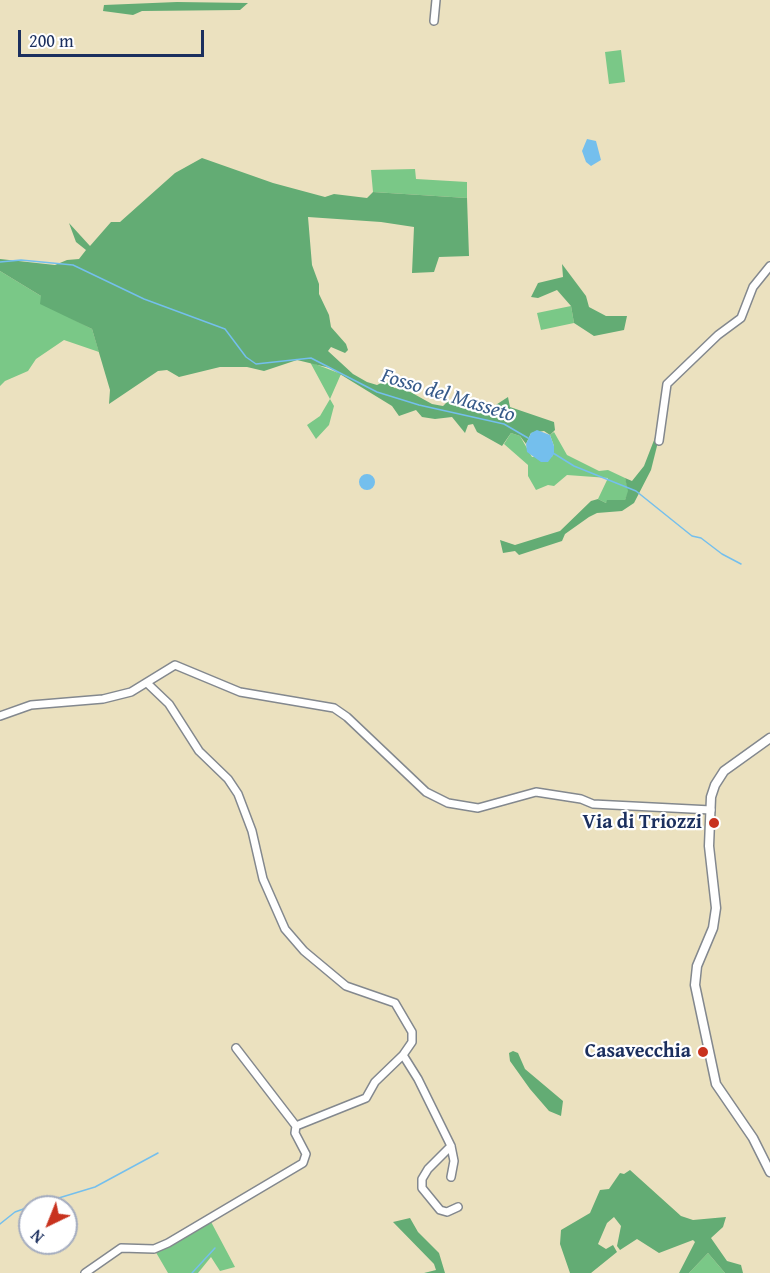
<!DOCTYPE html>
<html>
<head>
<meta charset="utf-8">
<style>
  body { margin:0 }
  #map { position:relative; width:770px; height:1273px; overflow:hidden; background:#ebe1bf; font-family:"Gentium Book Plus",serif }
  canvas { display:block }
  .north { position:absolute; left:18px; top:1195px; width:60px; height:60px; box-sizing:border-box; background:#fff; border:2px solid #a4acbf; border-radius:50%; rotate:223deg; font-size:16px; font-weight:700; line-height:24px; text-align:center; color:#1b2f5e }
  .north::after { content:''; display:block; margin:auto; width:21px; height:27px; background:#c8321e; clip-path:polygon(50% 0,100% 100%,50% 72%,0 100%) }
  .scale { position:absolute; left:18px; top:30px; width:186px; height:27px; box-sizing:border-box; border:3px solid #1b2f5e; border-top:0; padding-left:8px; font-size:18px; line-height:21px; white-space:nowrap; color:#1b2f5e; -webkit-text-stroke:4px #fff; paint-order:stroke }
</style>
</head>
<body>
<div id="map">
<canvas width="770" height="1273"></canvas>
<div class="north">N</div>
<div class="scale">200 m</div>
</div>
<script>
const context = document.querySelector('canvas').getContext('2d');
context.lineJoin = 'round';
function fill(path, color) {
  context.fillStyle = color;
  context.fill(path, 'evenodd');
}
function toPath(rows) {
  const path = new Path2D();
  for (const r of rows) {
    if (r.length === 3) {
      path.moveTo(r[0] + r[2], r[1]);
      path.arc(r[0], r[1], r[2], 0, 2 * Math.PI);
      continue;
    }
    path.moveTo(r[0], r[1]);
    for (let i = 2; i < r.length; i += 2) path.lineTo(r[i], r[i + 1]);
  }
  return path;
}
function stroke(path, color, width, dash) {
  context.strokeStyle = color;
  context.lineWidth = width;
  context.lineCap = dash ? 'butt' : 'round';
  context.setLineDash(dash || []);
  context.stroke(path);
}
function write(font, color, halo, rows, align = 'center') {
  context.font = font + ' "Gentium Book Plus",serif';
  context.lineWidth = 4.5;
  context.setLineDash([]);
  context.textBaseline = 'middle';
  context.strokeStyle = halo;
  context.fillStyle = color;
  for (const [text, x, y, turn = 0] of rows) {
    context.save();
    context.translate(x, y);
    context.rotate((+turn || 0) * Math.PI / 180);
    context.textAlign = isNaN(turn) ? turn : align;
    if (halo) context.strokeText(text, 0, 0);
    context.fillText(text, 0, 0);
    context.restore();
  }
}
fill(toPath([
  [621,50,625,82,609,84,605,52],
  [415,169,416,179,467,182,467,198,373,192,371,170],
  [0,271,41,296,59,312,92,329,99,352,64,340,36,359,28,371,5,381,0,386],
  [571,306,574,323,541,330,537,313],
  [310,362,341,374,330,399,334,406,329,425,316,439,307,425,320,416,330,399],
  [554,432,567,455,599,471,608,470,625,478,629,491,625,500,608,500,606,503,598,499,608,478,567,475,554,486,548,485,536,490,528,476,528,465,504,444,511,433,520,436,532,457,552,457,554,446,550,435],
  [209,1218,235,1267,220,1271,211,1257,198,1273,168,1273,154,1249],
  [708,1253,725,1273,689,1273]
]), '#7ac887');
fill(toPath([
  [177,2,248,3,240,10,142,11,133,15,103,11,104,5],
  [202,158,273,183,325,197,334,194,367,198,373,192,467,198,469,256,439,257,434,272,412,273,414,227,381,222,308,217,312,265,319,284,319,294,329,315,331,327,346,344,348,350,345,353,331,347,328,351,353,374,367,382,377,385,383,382,390,383,394,388,405,389,432,404,443,406,448,401,485,412,508,397,510,407,554,422,555,430,550,435,544,431,531,433,526,444,520,436,511,433,502,446,477,432,473,424,468,425,465,433,452,417,435,419,422,417,416,410,399,416,392,406,330,368,297,360,264,371,247,367,220,367,179,377,167,370,158,371,109,404,110,390,92,329,40,304,41,296,0,271,0,259,55,265,67,260,79,259,86,250,76,242,69,223,90,246,111,222,120,222,175,173],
  [562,264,586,296,589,307,606,316,627,316,624,330,594,336,574,323,571,306,557,290,538,298,531,297,538,283,563,277],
  [661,430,651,470,634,503,622,511,597,513,589,517,565,534,562,541,519,555,515,551,503,553,500,540,515,545,560,531,591,501,598,499,606,503,607,500,625,500,628,491,625,478,632,481,644,466,656,435],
  [513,1051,518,1053,525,1069,563,1101,561,1116,549,1111,530,1089,510,1061,509,1053],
  [630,1170,681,1216,693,1220,726,1217,723,1227,711,1238,727,1261,741,1265,743,1273,725,1273,708,1253,689,1273,679,1273,695,1242,693,1240,659,1253,637,1239,620,1250,617,1246,621,1226,614,1217,607,1223,598,1244,606,1249,613,1245,617,1252,591,1273,570,1273,560,1244,561,1230,590,1213,600,1190,609,1189,620,1173,624,1174],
  [410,1218,418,1232,439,1253,445,1273,424,1273,436,1270,434,1264,393,1222]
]), '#63ac74');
fill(toPath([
  [587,139,596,141,601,160,591,166,586,162,582,151],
  [537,430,550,435,554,446,554,454,548,462,541,462,527,452,526,444,531,433],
  [367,482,8]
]), '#74bfed');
stroke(toPath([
  [0,262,21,260,73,265,144,299,225,329,246,357,256,364,311,358,377,392,419,405,504,424,528,438],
  [553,453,574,466,636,491,692,536,701,538,722,554,741,564],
  [0,1224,15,1212,29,1207,95,1187,158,1153],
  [192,1273,215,1248]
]), '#74bfed', 1.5);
const minor = toPath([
  [434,21,436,0],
  [659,441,667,384,718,335,741,318,753,287,770,266],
  [0,716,31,705,103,699,131,692,175,665,240,692,334,708,347,717,426,792,448,803,478,808,536,792,581,799,593,804,711,810],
  [236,1048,296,1126],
  [403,1055,418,1079,451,1146,454,1161,451,1177],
  [451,1146,428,1169,422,1179,422,1188,440,1210,447,1212,458,1207],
  [85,1273,121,1248,154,1249,168,1243,303,1163,306,1154,295,1133,296,1126,366,1098,375,1082,403,1055,412,1042,412,1032,395,1003,346,986,304,951,285,929,263,879,252,831,238,794,228,779,199,751,169,704,147,683]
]);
const tertiary = toPath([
  [770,738,724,771,715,785,711,797,709,846,716,908,713,928,697,966,695,985,716,1084,753,1138,770,1172]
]);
stroke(minor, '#83888e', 10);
stroke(tertiary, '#83888e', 11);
stroke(minor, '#fff', 7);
stroke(tertiary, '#fff', 8);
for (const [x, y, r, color] of [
  [714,823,6,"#c8321e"],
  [703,1052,6,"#c8321e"]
]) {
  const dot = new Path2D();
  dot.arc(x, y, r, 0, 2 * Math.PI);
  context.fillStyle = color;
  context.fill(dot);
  stroke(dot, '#fff', 2);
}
write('bold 20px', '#1b2f5e', '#fff', [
  ["Via di Triozzi",702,823],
  ["Casavecchia",691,1052]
], 'right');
write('italic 21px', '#365a89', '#fff', [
  ["Fosso del Masseto",448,396,17]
]);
</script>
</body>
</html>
